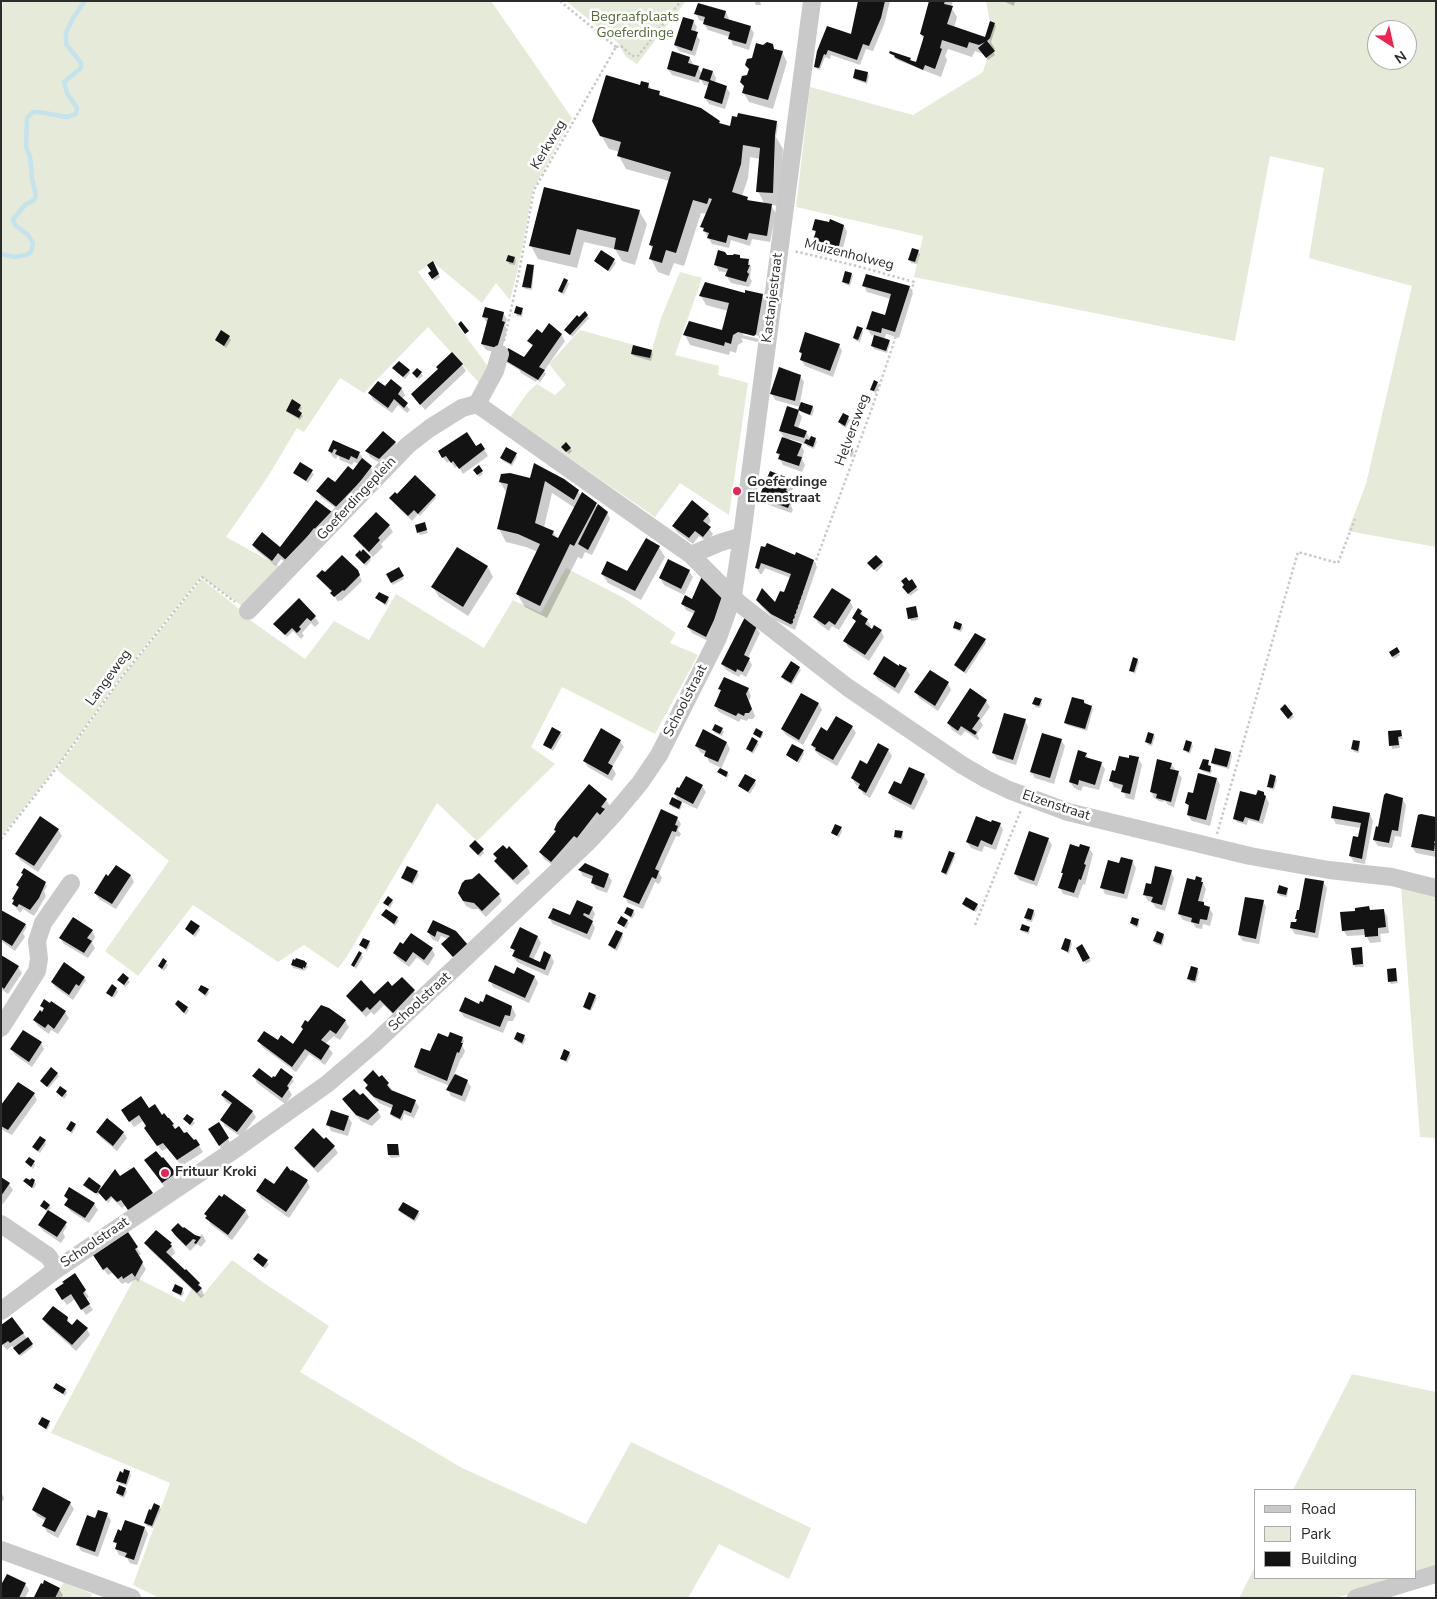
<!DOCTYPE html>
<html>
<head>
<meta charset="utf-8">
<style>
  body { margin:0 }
  #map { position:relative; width:1437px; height:1599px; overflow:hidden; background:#fff; font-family:"Nunito Sans",sans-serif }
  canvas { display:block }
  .frame { position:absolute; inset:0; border:2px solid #2c2c2c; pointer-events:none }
  .legend { position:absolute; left:1254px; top:1489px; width:162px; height:90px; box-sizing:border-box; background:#fff; border:1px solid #ababab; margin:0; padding:6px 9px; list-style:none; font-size:15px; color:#2c2c2c }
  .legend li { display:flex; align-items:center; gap:10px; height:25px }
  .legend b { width:25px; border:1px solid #ababab }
  .north { position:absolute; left:1367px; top:20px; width:50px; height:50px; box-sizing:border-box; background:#fff; border:1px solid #ababab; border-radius:50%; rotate:145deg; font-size:14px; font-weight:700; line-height:20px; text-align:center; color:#2c2c2c }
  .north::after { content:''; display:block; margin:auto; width:18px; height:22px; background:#f0224f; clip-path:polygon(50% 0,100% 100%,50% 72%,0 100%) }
</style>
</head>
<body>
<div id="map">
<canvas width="1437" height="1599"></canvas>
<div class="frame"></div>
<ul class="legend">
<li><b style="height:6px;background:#c9c9c9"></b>Road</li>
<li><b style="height:14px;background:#e5ebd8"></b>Park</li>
<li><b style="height:14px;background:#131313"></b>Building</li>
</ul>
<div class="north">N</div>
</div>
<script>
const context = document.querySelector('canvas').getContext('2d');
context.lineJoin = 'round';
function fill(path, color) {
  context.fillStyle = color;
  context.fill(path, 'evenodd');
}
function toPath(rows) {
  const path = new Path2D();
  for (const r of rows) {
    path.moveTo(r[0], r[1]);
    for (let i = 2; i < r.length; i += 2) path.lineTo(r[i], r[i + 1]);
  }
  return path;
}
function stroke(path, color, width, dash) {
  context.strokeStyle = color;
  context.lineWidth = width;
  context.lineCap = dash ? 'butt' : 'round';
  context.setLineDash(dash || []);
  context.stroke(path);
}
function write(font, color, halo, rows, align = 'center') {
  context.font = font + ' "Nunito Sans",sans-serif';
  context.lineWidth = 5;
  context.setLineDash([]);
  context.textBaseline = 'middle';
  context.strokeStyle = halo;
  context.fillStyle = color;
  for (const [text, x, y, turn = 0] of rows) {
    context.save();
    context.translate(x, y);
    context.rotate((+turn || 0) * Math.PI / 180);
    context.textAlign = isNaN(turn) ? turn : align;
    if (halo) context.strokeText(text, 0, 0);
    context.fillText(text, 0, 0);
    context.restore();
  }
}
fill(toPath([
  [3,1,491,1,572,118,533,190,517,273,510,300,496,283,482,303,433,262,418,272,490,369,482,386,428,327,364,393,340,378,304,432,297,428,267,478,226,537,284,569,245,608,201,577,120,677,64,757,1,837,1,16],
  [566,1,686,1,637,64,626,57,618,43],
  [986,1,1436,1,1436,547,1348,531,1366,484,1412,286,1309,258,1324,168,1270,156,1235,341,914,277,923,236,796,207,810,87,913,115,983,72,989,52,991,28],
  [1377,30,1407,30,1407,60,1377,60],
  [680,272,702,278,675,355,719,366,718,375,748,383,729,515,680,483,655,517,569,458,508,420,528,392,537,384,555,395,566,385,549,364,580,330,652,350,661,318],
  [566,568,624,598,676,633,670,643,698,655,655,734,562,687,531,747,555,764,477,841,437,803,346,958,338,968,304,945,278,962,193,905,138,976,105,951,169,861,57,770,121,679,202,579,238,608,247,618,305,659,334,621,369,640,396,594,484,648,513,600,541,613],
  [1401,887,1436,895,1436,1138,1420,1137],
  [232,1260,264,1283,329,1326,300,1372,462,1468,586,1524,631,1442,811,1528,789,1579,719,1544,688,1598,159,1598,133,1585,170,1483,51,1433,135,1277,184,1302,192,1288,202,1296],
  [1352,1374,1436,1392,1436,1570,1416,1575,1416,1490,1293,1490],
  [1256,1565,1256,1578,1407,1578,1335,1598,1239,1598],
  [64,1582,92,1594,91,1598,55,1598]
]), '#e5ebd8');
fill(toPath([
  [754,1,760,1,761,5,756,5],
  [861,1,890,1,884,25,873,51,866,49,860,65,831,55,830,59,825,57,820,70,817,69,815,67,819,51,852,36],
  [931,1,953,1,951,7,957,17,954,28,986,38,994,24,996,26,991,42,995,49,992,50,995,55,988,60,983,54,975,51,972,57,948,49,945,56,947,60,941,77,897,60,895,58,910,59,912,62,919,64,924,40,921,34],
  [1003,1,1015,1,1014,6],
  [726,12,729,19,728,21,750,27,754,33,749,50,733,45,730,37,708,30,704,24,705,22,699,20,696,14],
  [693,21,697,27,695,33,700,40,695,56,679,51,675,45],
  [772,45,775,50,782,52,787,62,773,109,749,102,743,92,745,87,741,82,748,76,750,70,746,65,763,47],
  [690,58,693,64,692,66,698,67,702,74,713,72,716,78,715,83,726,87,730,93,725,109,709,104,705,98,709,86,704,85,700,78,699,83,672,75,668,69],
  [868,73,869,76,867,84,856,80,854,78],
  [648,84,652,90,659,92,662,98,719,122,721,125,731,127,776,123,778,125,776,137,783,149,780,206,771,205,779,219,778,224,774,223,770,242,752,239,750,246,731,240,729,248,712,244,702,227,707,214,701,213,684,266,674,263,669,276,658,272,651,259,653,250,650,245,669,181,626,169,619,156,620,152,609,149,601,135,641,87],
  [750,157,760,159,758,191,765,205,750,202,747,198,742,196,748,178],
  [545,188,639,211,647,224,635,265,622,261,615,249,584,242,577,268,538,259,531,246],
  [830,224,844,226,847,232,841,256,839,256,839,258,816,253,813,247,816,234,814,230],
  [918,251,920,254,917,264,911,263,910,260],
  [601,252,616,263,610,272,595,261],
  [726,256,739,256,741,259,748,261,751,267,750,278,752,281,749,287,731,283,727,277,728,273,719,271,715,264],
  [514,258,516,260,515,265,509,264,508,261],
  [533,266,534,269,532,290,525,289,524,287],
  [436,271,440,277,434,281,430,273],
  [851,274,853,276,850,286,845,284,843,282],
  [867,275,910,287,913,293,899,338,886,334,884,340,889,341,890,344,887,353,874,349,872,346,876,336,871,335,867,328,886,316,891,299,867,292,864,286],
  [567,281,569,284,564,295,559,291],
  [701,296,762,296,766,302,759,336,743,332,743,335,759,339,757,342,741,338,743,342,738,345,736,353,730,351,729,355,690,345,685,335,722,332,728,311,706,305],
  [522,309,523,312,522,317,517,316,516,313],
  [503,313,507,319,505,326,507,329,501,354,486,350,482,344,487,323,483,317],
  [585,313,589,318,572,337,566,330],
  [862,329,863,332,860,342,856,341,854,338],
  [542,334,561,334,565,341,544,371,546,374,540,382,537,380,536,382,521,373,519,370,506,362,504,359,525,359,533,347,529,341],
  [229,337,231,340,226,348,216,340],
  [839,345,842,351,833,377,805,366,801,359,802,356,800,352],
  [651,351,653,354,651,361,634,356,632,353],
  [462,365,466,371,425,410,412,394,439,369],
  [409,370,410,373,405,379,395,371],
  [421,373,423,376,419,379,415,376],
  [800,376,804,382,800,402,813,407,814,410,812,416,798,411,801,412,800,407,775,400,772,394],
  [877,383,879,386,876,393,871,390],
  [385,388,402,389,405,395,402,399,410,410,407,413,398,405,392,413,373,400,370,393],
  [300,406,302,408,299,412,303,416,300,420,289,413,287,411],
  [798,411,802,417,798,429,806,432,811,440,815,439,817,442,814,449,807,446,806,444,790,439,789,441,801,445,804,451,802,459,805,465,802,472,783,465,777,453,785,439,780,431],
  [848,417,850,420,846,428,841,425,840,422],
  [334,441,359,453,375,473,343,514,321,497,318,491,335,484,353,471,359,464,354,462,352,465,340,460,338,455,336,459,333,457,329,451],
  [395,443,399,449,383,465,370,457,367,451],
  [481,444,488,456,463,474,458,466,455,468,450,461,447,463,439,452,476,448],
  [566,444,572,451,569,454,564,449],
  [852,449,854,452,852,457,844,454,843,451],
  [516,454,517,457,512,466,503,461,501,458],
  [300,464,314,474,308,483,295,473],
  [534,465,578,491,581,496,607,512,610,519,592,555,585,552,582,559,578,557,547,618,525,607,517,594,538,552,526,547,506,542,499,529,507,493,500,482,531,479],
  [552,493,575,508,558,540,553,532,544,528],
  [478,467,483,474,479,477,474,470],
  [770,472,791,480,794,486,790,495,793,500,791,506,793,510,791,513,764,503,761,497],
  [435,495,436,498,420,516,418,514,412,521,395,504,391,498],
  [316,502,318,533,292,567,281,559,276,566,257,551,253,545,280,549],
  [376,514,389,526,393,532,381,544,383,547,373,557,358,542,355,536],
  [708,515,711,521,707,526,713,534,707,542,699,536,693,544,677,532,673,526],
  [416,526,426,526,428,533,420,535],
  [646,540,659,547,665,557,641,600,608,583,602,574,628,573],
  [762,548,814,561,817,567,795,630,775,620,761,606,757,600,776,604,785,594,791,578,765,568,762,574,760,574,756,568],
  [457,549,488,567,493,577,468,616,439,597,433,587],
  [358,558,370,558,371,560,366,566],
  [882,563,883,565,877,572,870,566],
  [398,569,404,579,393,585,387,575],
  [357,570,362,581,341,601,340,600,338,602,332,592,322,582,318,576],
  [689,571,693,577,684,595,664,585,660,578],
  [912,581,918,590,910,596,904,587],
  [721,597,725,603,710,642,692,633,688,627,695,614,686,610,683,604],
  [376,598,388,598,389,601,386,606],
  [299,600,315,617,319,623,315,627,311,623,302,633,304,636,301,639,293,631,287,637,274,624],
  [850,601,853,607,839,630,832,626,829,631,818,623,815,617],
  [917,610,918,620,911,621,910,618],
  [861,612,863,615,861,616,867,620,871,626,869,629,881,631,884,637,869,661,848,647,845,641,857,622,853,618],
  [962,625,963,628,961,632,956,630,954,627],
  [756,627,760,633,748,658,752,665,746,677,741,674,739,677,726,670,722,664],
  [985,640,986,643,966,674,957,668,956,665],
  [1396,649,1400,655,1394,659,1391,653],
  [1138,660,1139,662,1135,674,1130,671],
  [899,667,906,669,910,675,899,694,878,680,874,674],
  [799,668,801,670,792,685,784,680,783,677],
  [948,683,951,690,938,711,919,698,916,692],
  [720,689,748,689,751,696,749,701,755,716,753,719,748,719,747,721,741,719,739,722,719,712,715,706,721,691],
  [1041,700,1042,703,1040,708,1035,707,1034,704],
  [986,701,990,707,980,721,983,725,977,734,979,739,978,740,965,731,961,736,952,730,948,723],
  [1083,701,1093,709,1087,731,1067,725,1065,722],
  [819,704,822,710,803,745,786,735,782,729],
  [1285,706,1294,717,1290,720,1283,712],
  [1025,720,1028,727,1016,765,997,759,993,753],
  [852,727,856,733,837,766,820,756,816,752,812,745,828,732],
  [722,729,724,732,722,736,715,733,713,730],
  [1400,731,1403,739,1399,739,1400,748,1392,749,1389,732],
  [560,733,562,735,553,751,546,747,544,745],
  [762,733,763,735,761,739,755,734],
  [1154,735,1155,737,1152,746,1148,745,1146,742],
  [1061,740,1065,746,1054,784,1035,778,1031,772],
  [620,741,624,747,612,767,616,774,612,781,588,767,584,761],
  [757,742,759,744,753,754,749,751,747,749],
  [1359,742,1360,745,1359,753,1354,752,1352,749],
  [727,743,730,749,721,769,727,773,729,775,727,778,719,772,721,768,709,762,706,755,700,752,696,746],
  [1191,743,1193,746,1190,754,1186,752,1185,750],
  [888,750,892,756,870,798,863,794,860,787,856,785,852,778],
  [803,751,804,754,799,763,787,755],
  [1231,753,1232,756,1229,769,1214,765,1212,763],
  [1086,754,1089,760,1101,763,1105,769,1099,790,1083,786,1081,791,1074,788,1070,782],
  [1138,758,1142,765,1134,800,1126,798,1123,790,1114,787,1111,781,1116,772,1129,759],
  [1208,761,1209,766,1212,770,1211,774,1202,771,1200,768],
  [1171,764,1182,778,1174,807,1168,805,1164,799,1164,802,1159,801,1154,798,1151,791],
  [910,768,924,775,928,782,914,810,893,799,889,793,901,786],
  [1275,777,1277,780,1274,790,1270,789,1268,786],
  [1217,779,1220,785,1210,826,1192,821,1188,815,1190,809,1186,803],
  [755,781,756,784,750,794,739,786],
  [589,786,606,800,610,806,555,867,544,859,540,852],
  [702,786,706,792,697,809,680,801,682,805,680,810,672,807,671,804,679,802,675,794],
  [1264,793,1269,803,1263,824,1248,820,1247,825,1237,822,1235,819,1257,797],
  [1402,799,1406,805,1401,837,1395,836,1392,848,1378,846,1374,840,1379,828],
  [1370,814,1373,821,1365,864,1354,862,1350,856,1359,839,1361,828,1336,824,1332,817],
  [677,818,681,824,678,830,681,834,679,837,676,836,659,873,662,878,659,884,655,882,643,909,628,903,625,897],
  [1436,818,1436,857,1416,853,1412,847],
  [992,824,1000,824,1003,830,996,850,984,846,982,852,971,848,967,842],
  [841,828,842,831,839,838,833,833],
  [58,830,62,836,38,872,20,860,17,854],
  [902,833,903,835,902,840,897,839,895,837],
  [1048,839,1052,845,1037,886,1019,880,1015,874],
  [1080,848,1089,848,1093,854,1085,885,1083,884,1078,898,1063,894,1060,888,1064,875,1062,872],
  [472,849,483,850,484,853,480,857],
  [954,854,955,857,947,876,942,872],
  [495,855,527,866,530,873,517,885,499,867,496,861,497,859],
  [1132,861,1136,868,1127,899,1105,894,1102,887],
  [116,867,131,876,134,882,116,909,99,899,95,893],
  [580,870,608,875,612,881,607,893,596,889,592,883,593,880,583,876],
  [1171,871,1174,878,1165,911,1156,908,1152,902,1148,901,1144,894,1151,886],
  [417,872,419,875,413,885,404,880,403,878],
  [22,873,45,883,47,886,44,891,46,896,34,916,23,909,20,913,13,904,15,902,13,899,20,889,17,885,24,875],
  [479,874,499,895,502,901,486,917,478,909,472,909,466,906,460,895],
  [1201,879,1206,889,1202,903,1206,907,1209,908,1213,914,1210,926,1203,924,1202,929,1196,928,1193,923,1183,920,1179,914,1195,881],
  [1323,882,1327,888,1318,938,1295,934,1291,928,1297,924,1296,919],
  [1287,889,1288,891,1287,897,1280,896,1278,893],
  [392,900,393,903,390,908,384,903],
  [1263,901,1266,907,1259,944,1243,941,1239,935],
  [963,904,977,905,978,907,976,912,965,907],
  [592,908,595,914,592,921,595,928,590,940,553,924,549,918,571,917],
  [1383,910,1387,916,1389,933,1380,934,1381,942,1370,943,1366,935,1347,936,1343,930,1371,911],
  [633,911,635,914,632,919,625,913],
  [1034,911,1035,914,1032,922,1027,921,1026,918],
  [1,912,25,925,27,927,23,933,25,937,15,951,1,941],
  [383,915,397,918,399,921,395,926],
  [1138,920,1139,923,1138,928,1133,926,1131,923],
  [434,921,455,932,457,963,443,944,448,939,441,936,438,942,432,939,428,932],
  [627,921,629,923,626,929,619,923],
  [199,927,200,930,195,937,186,929],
  [1029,928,1030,931,1029,934,1023,932,1021,930],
  [92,931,95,937,92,943,95,948,88,958,64,944,60,938],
  [622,934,623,937,617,951,611,948,610,945],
  [1164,935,1165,937,1162,946,1156,944,1155,941],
  [538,937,541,943,533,960,540,964,551,956,554,962,548,976,517,962,513,956,515,953,512,948],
  [1071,941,1072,944,1069,954,1062,949],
  [369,942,370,945,367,951,360,945],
  [1082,946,1091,961,1086,964,1077,949],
  [1361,948,1364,967,1355,967,1354,965],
  [432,949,435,955,428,966,417,957,409,967,398,959,394,953],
  [361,954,363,957,356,969,352,965],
  [1,957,18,967,22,973,8,994,1,989],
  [163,960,168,965,164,971,159,966],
  [305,962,308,967,304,971,293,968,292,965],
  [517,969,535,977,538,983,529,1003,493,987,490,980,514,975],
  [1197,969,1199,972,1196,983,1190,982,1189,979],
  [1396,970,1398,983,1391,984,1389,981],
  [123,975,130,982,125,987,119,980],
  [84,978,86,980,73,1000,56,988,52,982],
  [392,988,414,991,417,997,397,1018,384,1005,374,1015,371,1012,366,1017,351,1002,348,996,374,995],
  [116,989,118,992,114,998,108,993],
  [199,990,208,990,209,993,206,997],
  [595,996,597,998,591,1011,586,1009,584,1007],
  [42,1006,65,1012,69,1018,58,1034,51,1030,49,1034,38,1026,34,1020,44,1010],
  [322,1006,345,1021,349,1027,340,1040,334,1036,325,1044,333,1053,325,1065,309,1054,296,1072,262,1047,259,1041,278,1042,294,1046],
  [480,1006,512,1007,516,1015,513,1021,508,1021,503,1033,464,1017,460,1011],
  [180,1008,187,1008,189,1010,186,1015,181,1011],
  [451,1033,463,1038,464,1041,462,1045,465,1051,462,1058,461,1058,454,1075,467,1081,471,1087,465,1102,451,1096,448,1090,450,1086,418,1073,415,1067,451,1040],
  [524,1036,526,1039,523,1045,517,1042,516,1039],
  [41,1043,44,1049,32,1067,15,1055,12,1049],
  [569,1053,571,1055,567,1063,562,1059],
  [282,1070,294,1081,288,1088,292,1095,285,1104,257,1083,254,1076,272,1080,275,1079],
  [57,1074,59,1076,49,1088,43,1083],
  [382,1077,388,1084,392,1090,390,1091,415,1101,419,1107,414,1118,404,1114,402,1121,393,1117,391,1114,393,1109,379,1103,370,1094,365,1080,379,1079],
  [57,1092,66,1092,67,1095,64,1099],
  [34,1094,37,1100,12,1135,1,1129,1,1108],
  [222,1096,252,1111,256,1117,241,1137,225,1126,222,1120,232,1106,226,1102],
  [343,1100,378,1111,381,1117,372,1126,361,1121],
  [148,1110,162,1117,173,1124,176,1130,193,1142,196,1141,203,1152,182,1166,167,1148,162,1151,150,1134,148,1127,143,1121,134,1127,126,1116],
  [187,1115,195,1123,192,1126,184,1119],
  [348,1117,352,1123,348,1136,331,1131,328,1125],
  [75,1124,76,1127,72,1134,68,1129],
  [218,1124,232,1145,223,1151,213,1136],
  [97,1132,123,1132,127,1138,117,1151,101,1138],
  [45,1141,46,1144,40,1153,35,1150,34,1148],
  [398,1145,400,1157,391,1158,389,1155],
  [334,1147,338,1153,318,1173,299,1154,296,1148],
  [163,1159,178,1180,166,1189,145,1160],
  [26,1162,34,1162,35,1165,33,1169],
  [291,1173,307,1181,310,1187,289,1218,261,1198,257,1192,275,1186],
  [1,1178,9,1184,13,1190,3,1204,1,1203],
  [89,1178,107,1194,120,1178,151,1193,155,1200,133,1215,126,1205,122,1208,112,1198,108,1203,100,1194,97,1195,86,1188,85,1185],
  [25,1181,34,1181,36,1184,34,1189],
  [65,1196,94,1204,98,1210,89,1223,70,1211,66,1205,68,1201],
  [41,1206,49,1206,51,1208,48,1211,67,1226,63,1233,65,1237,61,1243,43,1231,39,1225,48,1212],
  [245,1210,249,1217,232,1240,210,1224,206,1214],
  [399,1210,418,1212,420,1214,415,1222,401,1213],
  [178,1224,194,1236,198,1238,202,1234,206,1241,201,1247,197,1244,190,1251,176,1236],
  [127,1234,141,1254,138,1256,146,1269,138,1282,136,1279,128,1284,126,1282,122,1284,112,1273,108,1275,98,1262],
  [146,1243,171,1244,175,1253,170,1258,199,1283,204,1295,201,1298,149,1249],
  [258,1254,269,1264,265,1269,254,1259],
  [74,1275,89,1297,86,1299,93,1310,86,1315,75,1299,67,1305,60,1296],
  [182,1289,184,1292,182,1297,175,1293,173,1291],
  [67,1318,71,1325,70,1329,87,1329,90,1335,76,1351,47,1325,43,1319],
  [1,1327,23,1333,33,1347,21,1356,12,1346,7,1350,1,1343],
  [54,1388,65,1390,67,1392,65,1396],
  [49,1422,50,1425,47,1430,39,1424],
  [129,1472,131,1475,127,1486,119,1483,118,1481,124,1474],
  [125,1489,127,1492,124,1498,119,1496,118,1493],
  [1,1492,4,1498,1,1504],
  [70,1503,74,1509,58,1538,47,1532,44,1526,46,1521,37,1516,34,1510],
  [159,1507,161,1509,153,1528,147,1526,145,1523],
  [107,1514,111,1521,98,1557,81,1551,78,1545],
  [126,1521,145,1528,148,1534,137,1565,130,1563,127,1558,119,1555,116,1549,117,1546,114,1541,122,1532],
  [25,1584,29,1590,25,1598,1,1598],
  [41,1584,59,1589,63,1595,61,1598,35,1598]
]), '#0003');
stroke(toPath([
  [1,254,14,257,26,255,31,252,33,243,28,235,15,225,13,219,25,205,34,200,36,196,32,178,30,157,26,146,27,118,33,112,39,112,67,117,76,114,77,108,67,93,64,82,81,68,81,63,66,44,66,33,73,18,85,1]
]), '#c3e3ed', 4.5);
fill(toPath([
  [858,1,885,1,881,18,869,46,863,44,857,60,828,50,826,55,824,54,819,68,814,67,817,51,827,26,851,34],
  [929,1,945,1,944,4,953,6,947,24,985,37,990,21,995,23,990,38,987,41,995,51,986,58,978,48,985,42,979,45,969,42,967,48,942,40,940,48,942,49,935,69,925,65,923,70,894,57,895,56,889,53,890,51,911,58,910,60,916,62,924,36,920,34],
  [698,3,726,11,724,18,751,26,746,44,728,39,730,32,703,24,705,17,694,14],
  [683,17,694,20,691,30,698,32,692,51,674,45],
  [767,42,773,44,774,49,783,51,768,100,742,93,744,86,740,82,742,76,747,75,749,69,745,65,747,59,752,58,756,43,763,45],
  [672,51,690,57,688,63,699,66,695,77,667,69],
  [703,68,713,71,710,80,727,86,722,104,704,98,709,82,699,79],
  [855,69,868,72,866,82,853,78],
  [606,75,640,85,641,81,649,83,648,88,660,91,659,95,701,108,720,121,719,123,730,126,732,116,737,117,738,113,777,121,775,135,773,193,756,192,760,148,743,145,741,164,732,192,748,197,747,200,772,204,767,236,749,233,747,240,728,235,726,243,707,238,709,233,703,231,704,228,700,227,712,199,709,198,707,204,693,200,676,253,666,250,662,263,649,259,653,246,649,245,671,172,617,156,621,142,600,136,592,121],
  [544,187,640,210,628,252,614,249,616,238,577,229,570,255,529,246],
  [815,219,829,222,830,219,844,225,838,250,836,250,835,253,811,247,816,231,812,230],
  [912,248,919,250,915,262,908,260],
  [601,250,615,259,608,271,594,261],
  [718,250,725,252,727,255,733,255,734,254,740,255,740,258,749,259,748,265,750,265,747,272,749,274,746,282,725,276,728,269,714,265],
  [508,255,515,257,513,263,506,261],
  [433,261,439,274,432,279,428,273,431,271,427,265],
  [527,264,534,265,531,288,522,287],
  [845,271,852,273,849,284,842,282],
  [866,274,910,286,895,332,882,328,881,333,866,329,872,311,885,315,891,294,862,286],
  [564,278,568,280,562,293,558,291],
  [705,282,745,293,745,290,763,294,756,334,754,336,738,332,733,335,731,344,725,342,724,346,683,335,689,321,722,330,729,303,699,296],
  [516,306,523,308,521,315,514,313],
  [485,307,504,312,502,321,505,322,497,348,481,344,488,318,482,317],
  [585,311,588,315,570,335,564,330,577,315,579,317],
  [461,321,469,331,465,334,458,324],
  [549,323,562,334,539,367,545,370,538,380,503,359,508,348,524,357,533,345,527,341,537,329,542,333],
  [857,326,863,328,858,340,853,338],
  [221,330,230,336,224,346,215,340],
  [805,332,840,344,830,371,800,360,802,353,799,352],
  [874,335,890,340,886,351,871,346],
  [633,345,652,350,650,358,631,354],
  [452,352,463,364,420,405,411,394,438,369,436,367],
  [399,361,410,370,403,377,392,368],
  [779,367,801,375,795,401,770,394],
  [417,368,422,372,417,378,412,373],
  [391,379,402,388,398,394,408,403,404,408,394,399,388,408,368,393,378,381,385,386],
  [874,380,878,382,874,391,870,390],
  [292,399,301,405,298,410,302,413,299,418,286,411],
  [801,402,813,406,810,415,798,410],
  [787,406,799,410,794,426,807,431,804,438,779,431],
  [843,413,849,416,845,426,838,422],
  [383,431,396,442,379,459,365,451],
  [467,432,476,446,481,443,485,449,459,469,453,461,451,463,446,456,442,458,438,451],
  [811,436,816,438,813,447,804,443,806,439,809,440],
  [782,437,802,444,797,456,802,457,799,466,778,459,780,454,776,453],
  [333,440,360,452,357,459,351,456,349,460,335,454,337,450,334,449,332,453,328,451],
  [566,442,571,448,566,452,561,447],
  [845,444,853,448,850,455,842,451],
  [506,447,517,453,511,464,500,458],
  [362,458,372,466,339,509,316,491,328,477,335,482,348,466,353,470],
  [300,462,313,470,306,481,293,473],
  [534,463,564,479,579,490,574,500,545,481,535,523,554,531,552,535,558,538,582,492,597,503,574,546,570,544,540,606,516,594,540,544,518,534,497,529,508,484,499,482,501,474,510,473,530,478],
  [479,465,483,471,477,475,473,470],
  [770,471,791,479,786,491,790,493,787,501,790,503,788,508,759,497],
  [415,475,436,495,418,514,414,510,408,516,389,498,395,492,397,494],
  [316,500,332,512,318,531,314,528,288,562,278,553,272,561,252,545,262,532,280,547],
  [692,500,709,514,703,521,711,527,703,537,695,531,689,538,672,526],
  [598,504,608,512,588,550,578,544],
  [376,512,390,525,378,538,380,540,369,552,353,536],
  [425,522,427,530,417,533,415,525],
  [646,538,660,546,635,591,601,574,607,561,627,571],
  [767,543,795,555,796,552,814,560,792,625,771,614,756,600,762,588,775,602,780,591,784,592,791,574,761,563,759,569,755,568,761,546,765,547],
  [457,547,488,566,463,607,431,587],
  [363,549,371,557,364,564,355,555,360,550,361,552],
  [342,555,358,570,360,575,344,591,343,590,334,597,330,593,332,591,316,576,322,570,325,572],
  [876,555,883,562,874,570,867,563],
  [668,559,690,570,681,589,659,578],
  [399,567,404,576,391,583,386,574],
  [702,576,722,596,714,620,706,637,687,627,695,611,681,604,685,595,692,599],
  [906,577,909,581,912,579,917,587,908,594,902,587,904,585,901,581],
  [832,588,851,600,835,625,829,621,825,625,813,617],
  [379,592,389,597,385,604,375,598],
  [299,598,316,616,311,621,307,618,299,627,301,629,297,633,292,628,285,635,273,624],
  [916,606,918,617,908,619,906,608],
  [858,608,862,611,860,614,868,619,865,624,872,629,874,625,882,630,865,655,843,641,856,621,852,618],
  [745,617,757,626,744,655,750,658,743,672,737,669,736,672,721,664],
  [955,621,962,624,960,630,953,628],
  [975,633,986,639,964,672,954,665],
  [1397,647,1400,652,1392,657,1389,652],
  [884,656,899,666,899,664,907,668,895,688,873,674],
  [1133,657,1138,659,1134,672,1129,671],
  [791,661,800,667,791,683,781,677],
  [930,670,949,682,935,706,914,692],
  [724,677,749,688,746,694,752,709,749,713,745,713,744,716,738,713,736,716,714,706,721,690,718,689],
  [970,688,987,700,977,716,980,718,972,729,977,732,975,735,961,726,958,731,947,723],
  [801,693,819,703,799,740,781,729],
  [1035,697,1042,699,1039,706,1032,704],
  [1072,697,1084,700,1084,703,1092,706,1085,729,1064,723],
  [1285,704,1293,714,1288,719,1280,709],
  [1004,713,1026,719,1013,760,992,753],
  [836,716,853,726,833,760,815,750,816,748,811,745,821,727,827,731],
  [715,724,723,728,720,734,712,730],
  [552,727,561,732,551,749,543,745],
  [601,728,621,740,608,763,613,766,608,775,583,761],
  [756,728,763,732,760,738,753,734],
  [703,729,727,742,718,762,704,756,706,751,695,746],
  [1401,730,1402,736,1398,737,1399,745,1389,746,1388,731],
  [1148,732,1154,734,1151,744,1145,742],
  [1042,733,1062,739,1050,778,1030,772],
  [752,737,758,741,752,752,746,749],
  [1186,740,1192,742,1189,752,1183,750],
  [1353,740,1360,741,1358,751,1351,749],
  [878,743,889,749,866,793,858,788,860,784,851,778,860,760,867,764],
  [792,744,804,750,797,762,786,755],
  [1215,748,1231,752,1227,767,1211,763],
  [1078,750,1087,753,1085,757,1102,762,1095,785,1079,780,1078,785,1069,782],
  [1129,755,1139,757,1130,794,1121,792,1123,785,1109,781,1112,770,1115,771,1119,756,1129,758],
  [1157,759,1172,763,1170,769,1179,771,1171,802,1156,798,1157,794,1150,792],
  [1203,759,1209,760,1208,765,1211,766,1210,772,1199,769],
  [909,767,925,774,911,805,888,793,894,781,901,784],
  [720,768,728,772,726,777,717,772],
  [1198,773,1217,778,1206,820,1187,815,1189,805,1185,803,1188,792,1193,793],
  [745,774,756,780,748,792,738,786],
  [1270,774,1276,776,1273,788,1267,787],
  [686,776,703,785,693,804,674,794,677,787,679,788],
  [589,784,607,799,601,807,605,809,600,815,597,812,577,838,574,836,551,862,539,852,556,831,554,830,557,823],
  [1258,790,1264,792,1264,795,1266,796,1259,821,1245,817,1243,822,1233,819,1240,791,1256,795],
  [1386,793,1403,798,1398,831,1392,830,1389,843,1373,840,1376,826,1378,827,1384,795],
  [672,797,682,802,679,809,669,804],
  [1333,806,1370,813,1362,859,1349,856,1353,836,1358,837,1361,823,1331,818],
  [661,809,678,817,675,825,678,826,676,832,672,831,655,869,659,871,656,879,652,877,639,904,623,897],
  [1421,814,1436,817,1436,838,1434,843,1435,843,1434,851,1411,847,1418,815],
  [40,816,59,829,34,866,15,854],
  [976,816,991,822,992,820,1001,823,992,845,981,840,978,847,966,842],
  [835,824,842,827,837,836,831,833],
  [895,830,903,831,901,838,894,837],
  [1029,831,1049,838,1034,881,1014,874],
  [475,840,484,849,478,855,469,846],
  [1070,844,1079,847,1080,844,1090,847,1084,864,1086,865,1081,880,1079,879,1074,893,1058,888,1063,873,1061,873],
  [503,845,507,849,509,846,528,866,513,880,494,861,497,858,493,854],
  [949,851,955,853,946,874,941,872],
  [1121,857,1133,860,1124,894,1100,888,1108,860,1119,863],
  [585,863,609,874,604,888,591,883,593,876,578,870],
  [116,865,131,875,112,904,94,893,106,874,108,876],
  [407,866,418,871,412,883,401,878],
  [1155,866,1172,870,1162,905,1151,902,1153,897,1143,895,1146,883,1151,884],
  [24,868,46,882,39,898,30,910,19,904,17,907,12,904,14,900,12,899,19,887,16,885,23,874,21,873],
  [479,873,500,894,482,911,474,903,463,901,458,893,462,883,465,880,472,879],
  [1196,876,1202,878,1201,882,1203,882,1198,901,1204,902,1204,905,1210,907,1207,920,1200,919,1199,924,1191,922,1192,918,1178,914,1187,878,1195,880],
  [1305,878,1324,881,1315,933,1290,928,1291,922,1296,922,1297,919,1295,919,1297,910,1299,910],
  [1279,885,1288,888,1286,895,1277,893],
  [388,896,393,900,388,906,383,903],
  [966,897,978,904,974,911,962,904],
  [1245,897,1264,900,1256,939,1238,935],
  [577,900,593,907,589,915,584,913,583,915,593,921,587,934,548,918,553,908,570,915],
  [1369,906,1370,910,1384,909,1386,927,1378,928,1378,936,1365,937,1364,929,1342,931,1340,912,1355,911,1355,908],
  [627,907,634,910,631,917,624,913],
  [1028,908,1034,910,1031,920,1024,918],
  [386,909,398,917,394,924,381,915],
  [1,910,26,924,12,946,1,939],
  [621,916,628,920,624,927,617,923],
  [73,917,93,930,87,938,92,941,84,953,59,938],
  [1132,917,1139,919,1137,926,1130,923],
  [191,920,200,926,193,935,185,929],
  [433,920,456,931,468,945,453,957,441,944,450,936,437,931,435,937,427,932],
  [1022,924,1030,927,1028,932,1020,930],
  [520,927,538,936,529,957,540,962,544,951,551,955,545,970,512,956,515,950,510,948],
  [616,930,623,933,615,949,608,945],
  [1157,931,1164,934,1161,944,1153,941],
  [411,933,433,948,424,960,413,952,406,962,393,953,400,942,403,944],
  [363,938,370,941,366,949,359,945],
  [1065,938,1071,940,1068,952,1061,949],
  [1082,944,1090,958,1083,962,1076,948],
  [1362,947,1363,964,1353,965,1351,948],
  [359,951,362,953,354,967,351,965],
  [1,955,19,966,4,989,1,986],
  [163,958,167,961,162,969,158,966],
  [296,958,305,961,305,962,307,963,305,968,303,967,303,969,291,965,293,959,295,960],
  [64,962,85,977,79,986,76,984,69,995,51,982],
  [495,965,514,974,517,967,535,976,525,998,488,981],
  [1191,966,1198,968,1195,981,1187,979],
  [1396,968,1397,981,1388,982,1387,969],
  [123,973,129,978,124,985,117,980],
  [402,977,415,990,393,1013,380,1000,370,1010,367,1007,362,1012,346,996,361,980,374,994,388,981,392,986],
  [112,984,117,988,112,997,106,993],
  [201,985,209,989,205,995,198,990],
  [589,992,596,995,590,1010,583,1007],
  [486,994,512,1006,510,1016,505,1015,500,1027,459,1011,465,997,479,1004,480,1001,483,1002],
  [44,999,50,1003,51,1001,66,1011,54,1029,48,1024,45,1028,33,1020,40,1010,42,1012,44,1008,40,1006],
  [178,1000,188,1007,184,1013,175,1004],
  [321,1005,329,1008,346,1020,336,1034,330,1030,321,1040,330,1046,321,1060,305,1049,292,1067,257,1041,264,1031,278,1040,281,1035,293,1044,303,1029,301,1027,305,1020,308,1022],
  [23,1030,42,1042,29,1062,10,1049],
  [450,1032,463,1037,461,1043,463,1043,459,1053,457,1052,447,1081,414,1067,421,1048,430,1051,438,1033,448,1037],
  [517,1032,525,1035,522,1043,514,1039],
  [564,1049,570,1052,566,1061,560,1059],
  [51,1067,58,1073,47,1087,40,1081],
  [259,1068,272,1078,273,1076,275,1077,281,1068,293,1077,287,1086,289,1088,282,1098,252,1076],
  [373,1070,379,1077,382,1075,389,1083,387,1085,391,1090,416,1100,411,1113,404,1110,400,1119,390,1114,393,1105,374,1097,365,1088,368,1085,363,1080],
  [455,1074,468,1080,462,1096,446,1090],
  [18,1082,35,1093,8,1130,1,1126,1,1105],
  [60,1086,67,1091,62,1097,56,1092],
  [354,1089,360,1095,363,1093,379,1110,368,1120,356,1115,342,1099],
  [225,1090,253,1111,237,1132,220,1120,232,1103,221,1095],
  [141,1096,149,1108,155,1104,162,1115,164,1113,168,1118,169,1118,174,1124,172,1125,175,1129,179,1126,184,1133,187,1132,194,1140,196,1139,200,1145,177,1160,163,1143,157,1146,144,1128,146,1126,139,1115,129,1122,121,1110],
  [331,1110,349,1116,344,1131,326,1125],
  [187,1114,194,1119,190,1125,183,1119],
  [107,1118,124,1132,113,1146,96,1132],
  [71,1121,76,1124,71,1132,66,1129],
  [219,1122,229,1138,219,1146,208,1129],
  [313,1128,324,1139,326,1137,335,1146,314,1168,294,1148],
  [40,1136,46,1140,38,1151,32,1147],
  [387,1144,398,1144,399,1155,388,1155],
  [156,1151,162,1158,163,1157,176,1173,162,1183,144,1160],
  [29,1157,35,1161,31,1167,25,1162],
  [287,1166,291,1171,292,1170,308,1180,286,1212,256,1191,265,1178,274,1184],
  [134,1167,153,1193,128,1210,121,1200,117,1202,111,1196,106,1201,98,1192,115,1169,120,1176],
  [1,1177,10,1183,1,1196],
  [89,1177,101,1186,97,1193,95,1193,83,1185],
  [26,1178,30,1180,32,1178,35,1180,32,1188,23,1181],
  [69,1187,95,1203,85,1218,64,1205,68,1199,64,1196],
  [224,1194,246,1210,228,1235,205,1218,207,1216,204,1214,219,1195,222,1197],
  [44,1200,50,1205,46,1210,40,1206],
  [403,1202,419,1211,414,1220,398,1210],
  [48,1210,67,1222,57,1237,38,1225],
  [178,1223,183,1228,184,1227,195,1235,201,1237,196,1244,194,1243,196,1240,193,1239,186,1246,175,1235,171,1230],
  [156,1230,172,1243,170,1244,172,1246,166,1252,185,1270,186,1269,200,1283,198,1285,202,1288,197,1293,144,1243],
  [128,1232,138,1247,135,1249,143,1262,135,1277,132,1273,123,1279,122,1276,118,1279,107,1267,103,1270,93,1255],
  [258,1253,268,1260,263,1267,253,1259],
  [75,1273,86,1290,83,1293,90,1304,81,1310,71,1294,62,1300,55,1289,64,1283,62,1282],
  [175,1284,183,1288,181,1295,172,1291],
  [53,1306,68,1317,67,1321,72,1325,77,1319,88,1328,72,1345,42,1319],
  [12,1317,24,1333,10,1343,8,1341,2,1345,1,1325],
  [28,1337,33,1344,19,1355,13,1348],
  [56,1383,66,1389,63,1394,53,1388],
  [42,1417,50,1421,46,1429,38,1424],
  [124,1469,130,1471,126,1484,116,1481,120,1471,123,1473],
  [119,1485,126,1488,123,1496,116,1493],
  [43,1487,71,1502,55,1532,42,1526,46,1518,32,1510],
  [154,1503,160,1506,152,1526,144,1523,149,1509,151,1510],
  [98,1510,108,1513,95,1552,76,1545,87,1515,95,1518],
  [125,1520,145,1527,134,1560,125,1557,127,1553,115,1549,117,1543,113,1542,118,1529,121,1531],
  [7,1574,26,1583,19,1598,1,1598,1,1585],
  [44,1580,60,1588,55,1598,34,1597,41,1583,43,1584]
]), '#131313');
stroke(toPath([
  [560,1,616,47],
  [616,47,621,46,632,56,638,56,681,1],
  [504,341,518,278,534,190,616,47],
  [792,626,872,408,914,282,857,266,794,251],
  [1217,834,1298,552,1338,563,1355,519],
  [1,839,55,770,121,678,202,577,235,602],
  [975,925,1021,810]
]), '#c9c9c9', 2.5, [2.5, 2.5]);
stroke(toPath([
  [477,404,691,555,739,603,847,687,962,765,986,779,1009,790,1068,812,1250,856,1329,870,1392,877,1436,888],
  [691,555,719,543,742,536],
  [248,611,408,445,430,428,462,408,477,404,495,371,500,354],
  [1,1028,37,971,39,959,37,941,43,923,71,883],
  [1,1224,48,1256,57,1269],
  [1,1311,57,1269,237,1148,327,1084,375,1043,586,844,614,814,640,783,659,755,718,638,733,595,742,536,812,1],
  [1,1550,132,1598],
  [1356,1598,1436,1574]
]), '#c9c9c9', 18);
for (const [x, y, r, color] of [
  [737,491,5,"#f0224f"],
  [165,1173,5,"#f0224f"]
]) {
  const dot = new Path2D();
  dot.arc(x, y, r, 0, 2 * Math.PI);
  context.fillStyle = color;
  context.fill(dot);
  stroke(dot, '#fff', 2);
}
write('14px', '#566a37', '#fff', [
  ["Begraafplaats",635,18],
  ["Goeferdinge",635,34]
]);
write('14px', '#2c2c2c', '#fff', [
  ["Kerkweg",549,145,-59],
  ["Muizenholweg",849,255,14],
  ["Kastanjestraat",773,298,-83],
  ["Helversweg",853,430,-70],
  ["Goeferdingeplein",357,499,-47],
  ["Langeweg",109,678,-54],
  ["Schoolstraat",686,701,-63],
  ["Elzenstraat",1056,806,18],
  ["Schoolstraat",420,1002,-43],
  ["Schoolstraat",95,1243,-34]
]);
write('bold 14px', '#2c2c2c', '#fff', [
  ["Goeferdinge",747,483],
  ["Elzenstraat",747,499],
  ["Frituur Kroki",175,1173]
], 'left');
</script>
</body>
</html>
